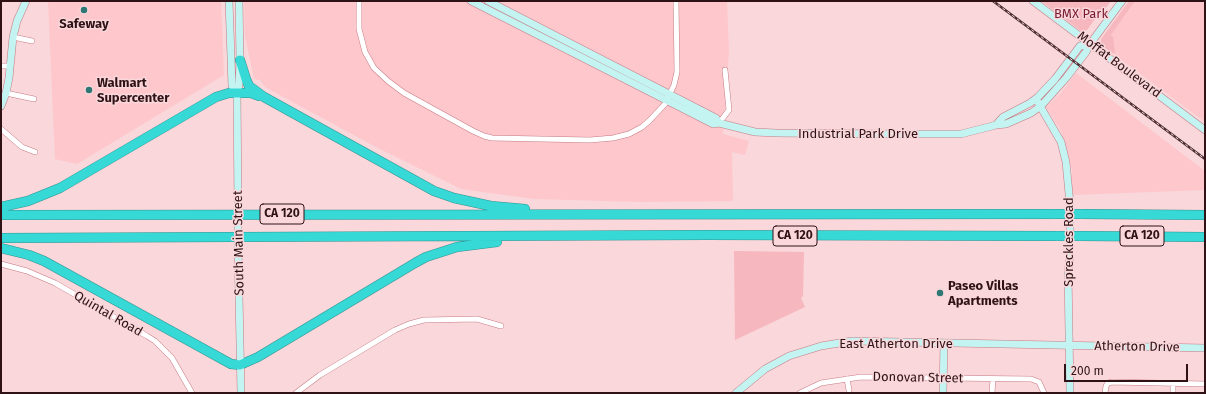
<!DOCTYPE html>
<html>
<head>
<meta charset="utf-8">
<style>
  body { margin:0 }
  #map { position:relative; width:1206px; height:394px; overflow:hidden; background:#f9d7da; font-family:"Fira Sans",sans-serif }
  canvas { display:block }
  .frame { position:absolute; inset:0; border:2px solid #2e1216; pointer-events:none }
  .scale { position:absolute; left:1064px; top:364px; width:124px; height:18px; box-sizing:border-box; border:2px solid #2e1216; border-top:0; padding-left:5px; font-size:12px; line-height:14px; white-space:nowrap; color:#2e1216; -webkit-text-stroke:3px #f9d7da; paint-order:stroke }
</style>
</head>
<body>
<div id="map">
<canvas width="1206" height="394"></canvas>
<div class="frame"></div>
<div class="scale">200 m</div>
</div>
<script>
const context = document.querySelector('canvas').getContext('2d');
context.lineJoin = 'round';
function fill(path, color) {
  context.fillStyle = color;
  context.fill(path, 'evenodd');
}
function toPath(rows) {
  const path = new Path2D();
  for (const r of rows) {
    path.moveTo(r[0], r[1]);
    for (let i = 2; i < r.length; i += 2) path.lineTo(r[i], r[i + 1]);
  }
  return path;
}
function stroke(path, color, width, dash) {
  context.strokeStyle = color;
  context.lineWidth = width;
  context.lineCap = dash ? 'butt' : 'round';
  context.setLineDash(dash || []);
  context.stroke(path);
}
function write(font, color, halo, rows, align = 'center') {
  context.font = font + ' "Fira Sans",sans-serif';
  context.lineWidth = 3;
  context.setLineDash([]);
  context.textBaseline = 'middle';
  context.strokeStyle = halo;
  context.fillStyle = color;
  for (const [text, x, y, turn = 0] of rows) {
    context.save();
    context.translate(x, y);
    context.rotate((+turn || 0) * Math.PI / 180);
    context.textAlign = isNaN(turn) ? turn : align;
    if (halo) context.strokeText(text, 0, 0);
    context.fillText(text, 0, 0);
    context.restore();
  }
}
fill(toPath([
  [48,1,221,1,224,75,77,164,55,159],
  [244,1,727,1,729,51,723,134,749,141,745,155,732,152,733,201,641,202,534,199,461,189,376,147,265,87,260,80,254,79,245,36],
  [1135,1,1205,1,1205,122,1112,53,1115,53,1111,35],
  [1076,73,1205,171,1205,190,1072,195,1072,169,1061,131,1046,107,1061,93]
]), '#fdc7cc');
fill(toPath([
  [1041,1,1111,1,1098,18,1095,19,1087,30,1081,31],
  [1129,1,1135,1,1111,35,1113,37,1115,53,1112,53,1101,45,1101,39],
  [734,251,804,252,803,296,801,298,805,307,735,340]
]), '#f7b7be');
const street = toPath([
  [359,1,359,29,365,52,374,68,388,81,404,93,473,131,484,136,492,138,590,140,613,138,629,134,642,127,649,121,665,104,674,85,677,72,676,1],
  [13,37,32,41],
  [1,66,10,66],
  [6,93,34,99],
  [719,123,729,110,725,70],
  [1,129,22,147,35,152],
  [1,264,27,271,55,283,147,336,155,341,172,358,192,393],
  [847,379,849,390],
  [1173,384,1173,393],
  [296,393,320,375,395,330,409,324,424,320,477,319,501,326],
  [800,393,821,383,861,377,1031,379,1039,382,1044,393],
  [992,393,993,379],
  [1105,393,1106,386,1108,383,1112,382,1205,384]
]);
const secondary = toPath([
  [229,1,232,86,237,93],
  [471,1,713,124,719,123,755,132,776,133,895,134,961,134,996,125,1006,124,1031,113,1041,106,1066,78,1086,52,1090,44,1122,1],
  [488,1,716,118,719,123],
  [1033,1,1205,130],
  [1036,99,1061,142,1066,162,1070,204,1070,256,1068,273,1070,393],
  [1,106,6,93,9,78,13,37,17,21,26,1],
  [996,125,1003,117,1030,103,1038,97,1055,79,1080,46,1090,44],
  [238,205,237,93,239,85,240,60,239,1],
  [238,246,241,393],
  [736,393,765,369,789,356,821,346,852,341,1205,348],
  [943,393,944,343]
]);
const highway = toPath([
  [240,60,246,79,249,86,264,97,434,191,454,198,491,206,525,209],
  [1,207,28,201,60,188,216,97,229,93,251,93,259,96],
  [1081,214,1205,215],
  [1,215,1054,214],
  [1079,236,1205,237],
  [1,238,707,235,1058,236],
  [1,248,29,255,44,261,231,364,240,365,258,357,415,263,426,257,457,247,497,242]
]);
stroke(street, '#c67b84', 6);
stroke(secondary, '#c67b84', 8);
stroke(highway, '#339392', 10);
stroke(street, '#fff', 5);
stroke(secondary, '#c3f4f2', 7);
stroke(highway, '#36d9d5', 9);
const rail = toPath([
  [993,1,1205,159]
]);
stroke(rail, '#4b2e32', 2.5);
stroke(rail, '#f9d7da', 1, [3]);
const secondaryBridge = toPath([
  [238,205,238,246]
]);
const highwayBridge = toPath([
  [1054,214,1081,214],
  [1058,236,1079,236]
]);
stroke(secondaryBridge, '#c67b84', 8, []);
stroke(highwayBridge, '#339392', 10, []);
stroke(secondaryBridge, '#c3f4f2', 7);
stroke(highwayBridge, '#36d9d5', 9);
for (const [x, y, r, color] of [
  [84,10,4,"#2d7774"],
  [89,90,4,"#2d7774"],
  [940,293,4,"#2d7774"]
]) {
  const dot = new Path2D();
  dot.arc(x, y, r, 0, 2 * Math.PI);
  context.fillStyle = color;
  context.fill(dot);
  stroke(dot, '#f9d7da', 1.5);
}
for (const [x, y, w] of [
  [282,214,44],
  [795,236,44],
  [1142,236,44]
]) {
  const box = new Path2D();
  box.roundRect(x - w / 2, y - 10, w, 20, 3);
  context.fillStyle = '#f9d7da';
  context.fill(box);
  stroke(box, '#2e1216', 1);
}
write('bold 12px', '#2e1216', null, [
  ["CA 120",282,214],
  ["CA 120",795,236],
  ["CA 120",1142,236]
]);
write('13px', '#781931', '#f9d7da', [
  ["BMX Park",1081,14]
]);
write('bold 13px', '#2e1216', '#f9d7da', [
  ["Safeway",84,24,"center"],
  ["Walmart",97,83],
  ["Supercenter",97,98],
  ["Paseo Villas",948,286],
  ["Apartments",948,301]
], 'left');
write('13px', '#2e1216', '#f9d7da', [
  ["Moffat Boulevard",1119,65,37],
  ["Industrial Park Drive",858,134],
  ["Spreckles Road",1069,242,-90],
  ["South Main Street",239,243,-91],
  ["Quintal Road",108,314,30],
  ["East Atherton Drive",896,344],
  ["Atherton Drive",1137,347,1],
  ["Donovan Street",918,378,1]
]);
</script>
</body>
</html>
